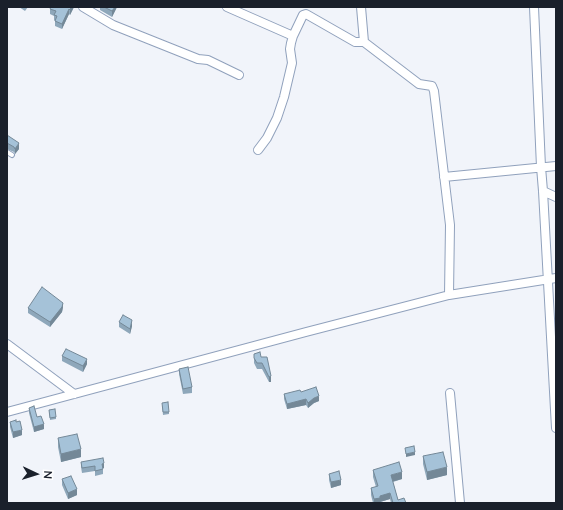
<!DOCTYPE html>
<html>
<head>
<meta charset="utf-8">
<style>
  body { margin:0 }
  #map { position:relative; width:563px; height:510px; overflow:hidden; background:#f1f4fa; font-family:Lato,sans-serif }
  canvas { display:block }
  .frame { position:absolute; inset:0; border:8px solid #1a202b; pointer-events:none }
  .north { position:absolute; left:16px; top:454px; width:40px; height:40px; -webkit-text-stroke:3px #fff; paint-order:stroke; rotate:94deg; font-size:11px; font-weight:700; line-height:16px; text-align:center; color:#1a202b }
  .north::after { content:''; display:block; margin:auto; width:14px; height:18px; background:#1a202b; clip-path:polygon(50% 0,100% 100%,50% 72%,0 100%) }
</style>
</head>
<body>
<div id="map">
<canvas width="563" height="510"></canvas>
<div class="frame"></div>
<div class="north">N</div>
</div>
<script>
const context = document.querySelector('canvas').getContext('2d');
context.lineJoin = 'round';
function toPath(rows) {
  const path = new Path2D();
  for (const r of rows) {
    path.moveTo(r[0], r[1]);
    for (let i = 2; i < r.length; i += 2) path.lineTo(r[i], r[i + 1]);
  }
  return path;
}
function stroke(path, color, width, dash) {
  context.strokeStyle = color;
  context.lineWidth = width;
  context.lineCap = dash ? 'butt' : 'round';
  context.setLineDash(dash || []);
  context.stroke(path);
}
function fill(path, color) {
  context.fillStyle = color;
  context.fill(path, 'evenodd');
}
const service = toPath([
  [7,152,12,155]
]);
const minor = toPath([
  [83,7,113,25,198,59,208,60,239,75],
  [227,7,293,36],
  [361,7,364,42],
  [534,7,541,167,543,191,556,428],
  [258,150,267,138,277,118,284,97,292,63,290,49,291,43,293,36,303,15,306,14,355,42,364,42,419,84,432,86,434,91,450,225,449,295,556,278],
  [444,177,556,166],
  [543,191,556,197],
  [7,344,74,394],
  [450,393,460,503],
  [7,412,306,332,449,295]
]);
stroke(service, '#90a1bc', 6);
stroke(minor, '#90a1bc', 10);
stroke(service, '#fff', 4);
stroke(minor, '#fff', 8);
fill(toPath([
  [19,7,28,7,25,11],
  [74,7,70,15,69,14,62,29,55,26,55,21,54,20,54,16,50,14,50,9],
  [100,7,117,7,112,17,100,10],
  [7,136,19,149,15,154,14,152,7,149],
  [63,307,62,312,50,327,28,313,28,308],
  [119,322,132,326,130,334,119,327],
  [254,354,261,357,267,357,271,382,269,382,262,369,257,369,254,363],
  [62,356,87,364,83,372,62,361],
  [179,369,192,387,192,393,183,394,179,374],
  [301,392,319,401,314,403,308,408,306,405,287,409,284,399,284,394],
  [162,405,169,412,169,414,163,415],
  [29,408,37,417,44,429,34,432,29,413],
  [49,410,56,417,56,419,50,420],
  [10,422,22,435,13,438,10,427],
  [58,438,81,457,61,462,58,447],
  [423,456,447,475,427,480,423,464],
  [81,462,104,468,103,468,103,474,95,476,95,471,82,473,81,467],
  [373,470,402,479,393,482,398,500,406,503,391,503,390,499,380,502,380,503,373,503,371,495,371,488,376,487,373,477],
  [329,474,341,485,331,488,329,480],
  [62,479,77,495,68,499,62,485]
]), '#8ea7ba');
fill(toPath([
  [71,7,74,7,70,15,70,10],
  [115,7,117,7,112,17,112,11],
  [69,9,69,14,62,29,62,24],
  [19,143,19,149,15,154,15,149],
  [63,303,63,307,62,312,50,327,50,322],
  [132,320,132,326,130,334,130,329],
  [87,359,87,364,83,372,83,366],
  [271,376,271,382,269,382,269,377],
  [319,396,319,401,314,403,308,408,308,403,314,398],
  [306,399,306,405,287,409,287,404],
  [44,424,44,429,34,432,34,427],
  [22,430,22,435,13,438,13,432],
  [81,449,81,457,61,462,61,454],
  [415,452,415,455,406,457,406,454],
  [104,463,104,468,102,468,102,464],
  [447,467,447,475,427,480,427,472],
  [402,472,402,479,391,482,391,475],
  [341,480,341,485,331,488,331,482],
  [77,489,77,495,68,499,68,493],
  [390,493,390,499,380,502,380,503,374,503,374,499,380,496]
]), '#748897');
const building = toPath([
  [51,7,71,7,70,10,69,9,62,24,55,21,57,16,54,15,56,11,50,9,51,7],
  [104,7,115,7,112,11,104,7],
  [7,135,19,143,15,149,14,147,7,143,7,135],
  [42,287,63,303,62,307,50,322,28,308,42,287],
  [123,315,132,320,130,329,119,322,123,315],
  [66,349,87,359,83,366,62,356,66,349],
  [260,352,261,357,267,357,271,376,269,377,262,363,257,363,254,358,254,354,260,352],
  [188,367,192,387,183,389,179,369,188,367],
  [316,387,319,396,314,398,308,403,306,399,287,404,284,394,300,390,301,392,316,387],
  [168,402,169,412,163,412,162,403,168,402],
  [34,406,37,417,41,416,44,424,34,427,29,408,34,406],
  [55,409,56,417,50,418,49,410,55,409],
  [16,420,16,422,20,421,22,430,13,432,10,422,16,420],
  [77,434,81,449,61,454,58,438,77,434],
  [414,446,415,452,406,454,405,448,414,446],
  [443,452,447,467,427,472,423,456,443,452],
  [103,458,104,463,102,464,103,469,95,471,95,466,82,468,81,462,103,458],
  [399,462,402,472,391,475,398,500,404,498,406,503,393,503,390,493,380,496,380,498,374,499,371,488,378,486,373,470,399,462],
  [339,471,341,480,331,482,329,474,339,471],
  [71,476,77,489,68,493,62,479,71,476]
]);
fill(building, '#a5c2d8');
stroke(building, '#748897', 1);
</script>
</body>
</html>
